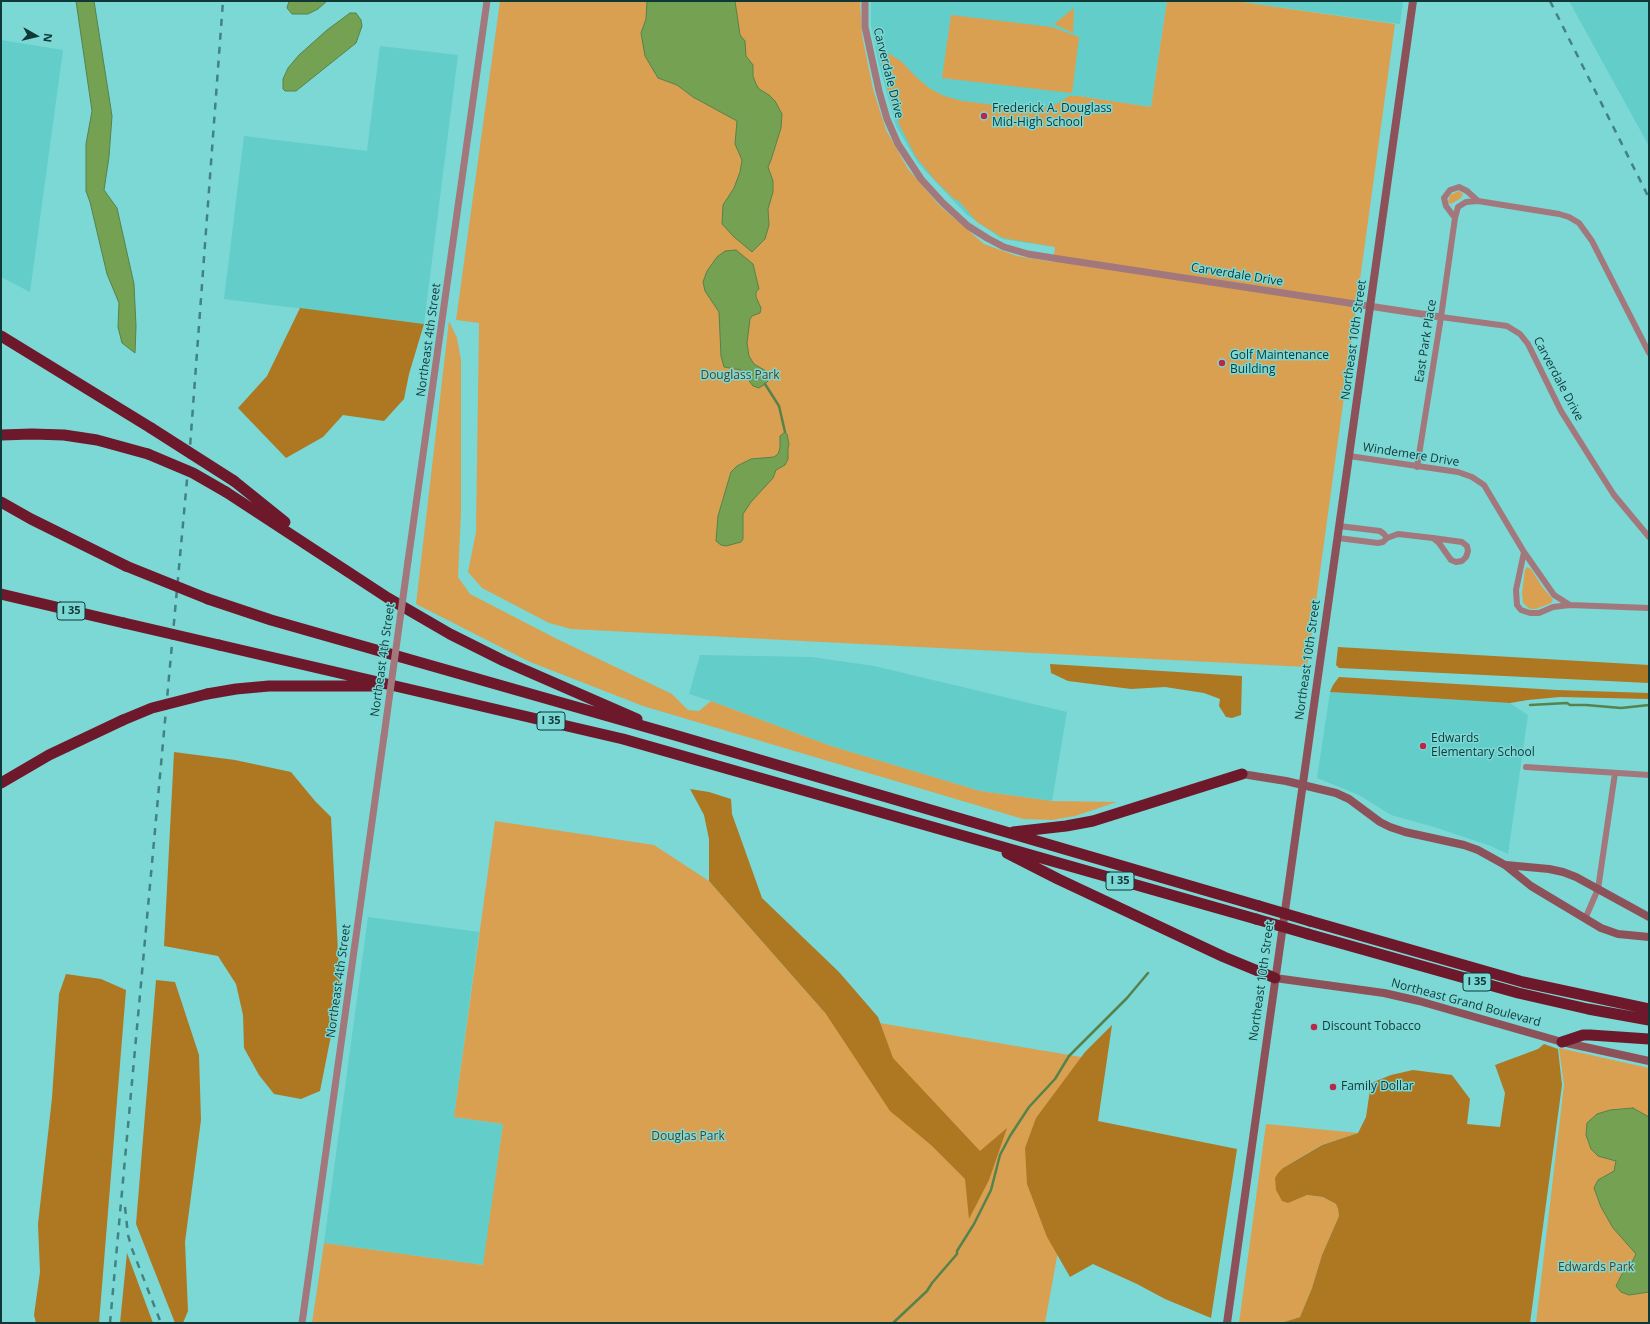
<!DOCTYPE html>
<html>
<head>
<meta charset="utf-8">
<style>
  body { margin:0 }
  #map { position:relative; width:1650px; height:1324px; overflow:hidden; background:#7bd8d5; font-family:"Open Sans",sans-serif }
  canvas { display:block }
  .frame { position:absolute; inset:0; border:2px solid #0f3837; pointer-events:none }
  .north { position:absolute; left:16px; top:16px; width:40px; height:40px; -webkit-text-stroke:3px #7bd8d5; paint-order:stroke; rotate:98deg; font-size:11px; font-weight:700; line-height:16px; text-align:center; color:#0f3837 }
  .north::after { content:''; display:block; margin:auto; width:14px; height:18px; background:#0f3837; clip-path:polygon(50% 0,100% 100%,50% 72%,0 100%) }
</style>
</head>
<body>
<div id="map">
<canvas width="1650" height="1324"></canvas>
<div class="frame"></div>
<div class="north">N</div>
</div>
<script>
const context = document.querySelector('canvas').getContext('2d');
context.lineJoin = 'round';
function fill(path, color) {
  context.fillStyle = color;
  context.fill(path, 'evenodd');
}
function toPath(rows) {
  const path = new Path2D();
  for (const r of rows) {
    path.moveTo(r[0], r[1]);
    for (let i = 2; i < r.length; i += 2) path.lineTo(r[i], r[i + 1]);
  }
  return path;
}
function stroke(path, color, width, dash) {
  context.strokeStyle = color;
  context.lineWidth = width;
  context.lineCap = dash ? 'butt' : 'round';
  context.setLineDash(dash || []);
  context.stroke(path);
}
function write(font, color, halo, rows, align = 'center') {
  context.font = font + ' "Open Sans",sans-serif';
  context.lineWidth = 3;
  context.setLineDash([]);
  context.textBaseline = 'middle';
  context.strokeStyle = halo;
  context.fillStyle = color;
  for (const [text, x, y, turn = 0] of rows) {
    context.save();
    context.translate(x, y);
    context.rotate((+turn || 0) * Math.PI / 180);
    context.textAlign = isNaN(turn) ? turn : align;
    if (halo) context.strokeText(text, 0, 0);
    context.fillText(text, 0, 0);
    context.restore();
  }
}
fill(toPath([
  [871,1,1167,1,1151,107,1078,96,1055,247,1002,239,966,214,918,163,896,126,878,61,871,25],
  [1235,1,1403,1,1400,24],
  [1569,1,1649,1,1649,146],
  [1,40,63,50,30,292,1,277],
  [380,46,458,55,424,324,224,299,244,136,367,151],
  [700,655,812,657,874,666,1067,712,1052,801,980,791,831,746,711,701,689,694],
  [1330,692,1510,703,1528,715,1508,854,1491,846,1434,827,1391,815,1359,795,1317,778],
  [368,917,479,932,454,1117,503,1124,484,1265,324,1243]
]), '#63cdc9');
fill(toPath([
  [500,1,860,1,862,35,873,89,886,130,908,169,940,206,984,244,1017,256,1053,262,1055,247,1003,238,977,222,958,200,955,200,935,180,916,157,900,126,888,92,878,49,880,48,902,62,915,76,929,88,944,96,962,101,1037,110,1057,104,1069,96,1078,96,1151,107,1167,1,1235,1,1395,24,1307,667,571,629,549,623,482,588,468,572,476,532,479,323,456,320],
  [1074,8,1073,33,1054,24],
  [951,15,1052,27,1079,37,1072,93,942,78],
  [1459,191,1463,194,1461,198,1451,204,1448,202,1450,195],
  [449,321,457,338,461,360,461,513,458,577,470,594,557,639,672,694,688,710,699,711,711,701,831,746,980,791,1052,801,1117,802,1075,816,1052,820,1023,819,643,706,530,662,416,604],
  [1527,567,1531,569,1543,588,1551,597,1553,600,1551,603,1536,609,1530,609,1523,603,1522,593,1525,570],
  [495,821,654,845,709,881,826,1014,1093,1059,1045,1323,312,1323,324,1243,483,1265,503,1124,454,1117],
  [1559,1048,1649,1068,1649,1323,1536,1323,1564,1085],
  [1266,1124,1358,1133,1321,1145,1283,1168,1294,1200,1307,1195,1323,1197,1336,1204,1338,1209,1339,1216,1322,1255,1312,1288,1300,1317,1281,1323,1239,1323]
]), '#d9a052');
fill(toPath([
  [300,308,424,324,409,374,404,399,384,421,343,415,323,437,286,458,238,408,267,376],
  [1338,647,1649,665,1649,683,1339,668,1336,665],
  [1050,664,1242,676,1241,715,1232,718,1226,717,1219,706,1220,699,1204,693,1165,687,1131,689,1068,681,1051,673],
  [1339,677,1557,690,1649,693,1649,699,1560,697,1528,700,1510,703,1330,692,1333,685],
  [174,752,235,760,291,772,315,801,331,817,340,990,320,1091,301,1099,274,1094,259,1075,244,1048,243,1015,236,984,218,956,164,946],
  [690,789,709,792,731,799,732,814,762,898,839,972,878,1017,893,1058,980,1151,1007,1128,989,1180,969,1219,965,1179,931,1145,890,1111,826,1014,709,881,709,839,704,815],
  [66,974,101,979,126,990,99,1323,36,1323,34,1315,40,1272,38,1224,52,1098,59,994],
  [156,980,175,982,199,1055,201,1120,185,1242,188,1311,183,1323,175,1323,136,1224],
  [1112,1025,1098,1121,1237,1149,1211,1318,1165,1299,1137,1284,1093,1264,1070,1277,1047,1237,1027,1184,1025,1148,1036,1118,1085,1052],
  [1544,1044,1558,1049,1562,1085,1530,1323,1281,1323,1300,1317,1312,1288,1322,1255,1339,1216,1338,1209,1336,1204,1323,1197,1307,1195,1288,1203,1282,1201,1276,1190,1275,1178,1278,1173,1283,1168,1322,1145,1358,1133,1366,1117,1371,1083,1391,1075,1413,1070,1452,1075,1470,1099,1467,1124,1500,1127,1505,1093,1495,1065,1538,1049],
  [127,1253,153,1323,120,1323]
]), '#ae7722');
const water = toPath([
  [76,1,94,1,112,116,109,157,104,190,117,208,134,284,136,326,135,353,122,343,118,327,119,303,107,274,90,202,86,191,86,144,92,111,76,1],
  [289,1,327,1,318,9,308,14,292,14,287,8,289,1],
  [647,1,735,1,740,35,745,41,746,56,753,65,753,76,756,84,759,89,769,95,775,101,782,114,781,128,771,160,768,167,773,181,773,192,768,209,769,225,765,239,752,252,734,237,722,224,723,205,734,188,740,172,742,160,735,144,737,121,693,97,677,85,658,78,645,56,641,33,646,19,647,1],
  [350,13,356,13,361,20,362,26,356,43,296,91,285,91,283,89,283,79,288,68,299,55,327,30,350,13],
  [736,250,753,264,759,289,756,292,756,297,761,308,760,313,752,316,750,319,747,343,749,356,754,364,766,371,768,381,765,384,759,388,753,386,741,370,724,367,721,356,719,312,705,291,703,282,707,271,717,257,725,251,736,250],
  [785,432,787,434,789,444,788,448,788,459,785,465,776,470,773,478,751,502,743,514,743,539,741,542,726,546,721,545,716,541,718,516,731,472,737,466,751,459,774,457,778,454,780,448,780,436,785,432],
  [1633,1108,1649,1117,1649,1292,1629,1295,1621,1292,1616,1286,1622,1274,1630,1266,1636,1254,1613,1228,1601,1207,1594,1188,1598,1180,1614,1171,1616,1161,1598,1156,1591,1149,1586,1135,1587,1123,1597,1114,1610,1110,1633,1108]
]);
fill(water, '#75a153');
stroke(water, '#56824b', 1);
stroke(toPath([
  [765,384,779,406,785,432],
  [1530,705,1567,703,1570,705,1586,705,1621,708,1649,705],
  [893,1323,927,1291,932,1283,957,1254,957,1251,974,1224,991,1190,1000,1155,1010,1136,1029,1107,1055,1079,1069,1056,1127,998,1148,973]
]), '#56824b', 2.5);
stroke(toPath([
  [1455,218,1458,207,1466,202,1478,201],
  [1441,317,1507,326,1520,334,1528,344,1561,411,1598,470,1614,495,1649,537],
  [1349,456,1458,472,1472,477,1484,485,1524,552,1516,590,1517,605,1521,610,1530,613,1539,613,1553,607,1570,605,1649,608],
  [1417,467,1441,317,1455,218,1446,206,1444,198,1450,190,1459,187,1467,191,1478,201,1559,214,1569,217,1579,223,1592,241,1649,353],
  [1338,538,1378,543,1383,542,1387,538,1384,534,1380,531,1339,526],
  [1387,538,1398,534,1433,538,1439,543,1451,560,1456,562,1462,561,1466,557,1468,551,1467,546,1462,542,1433,538],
  [1524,552,1554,595,1570,605],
  [1526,767,1649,775],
  [1585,919,1598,889,1615,773]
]), '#a2787c', 6);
stroke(toPath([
  [865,1,865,27,879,91,887,119,898,144,921,179,943,203,968,226,987,238,1004,247,1028,254,1053,258,1441,317],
  [408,561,487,1],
  [302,1323,384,736]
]), '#a2787c', 7);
stroke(toPath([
  [1242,774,1286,781,1336,793,1349,799,1380,822,1390,827,1405,832,1464,845,1478,850,1505,865,1531,886,1601,928,1618,934,1649,937],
  [1506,865,1549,869,1563,872,1576,877,1649,917],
  [1275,978,1384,993,1419,1001,1562,1042,1649,1061],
  [1227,1323,1413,1]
]), '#8d5259', 8);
stroke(toPath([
  [1,336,151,428],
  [1,435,32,434,64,435,97,440,148,454],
  [234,481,285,522],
  [226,492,388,598,450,634,504,661,637,719],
  [1,502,31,519,126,566],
  [1,594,124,623],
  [208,599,271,620,678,736,1259,906],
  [219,645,623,739,1256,919],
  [207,694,236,689,269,686,377,686],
  [1,783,49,755,123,720],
  [1013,832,1066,826,1093,821,1242,774],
  [1007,853,1058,879,1224,957,1275,978],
  [1310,921,1523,982,1649,1009],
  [1308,934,1518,993,1588,1009,1649,1020],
  [1562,1042,1583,1035,1590,1035,1649,1039]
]), '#6d192b', 11);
stroke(toPath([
  [1550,1,1649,198],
  [125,1207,128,1235,132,1249,161,1323],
  [110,1323,190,447,223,1]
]), '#428381', 2.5, [7, 7]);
stroke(toPath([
  [384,736,408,561]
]), '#a2787c', 7);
stroke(toPath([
  [151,428,234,481],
  [148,454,193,473,226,492],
  [126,566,208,599],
  [124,623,219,645],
  [123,720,152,708,207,694],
  [1259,906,1310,921],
  [1256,919,1308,934]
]), '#6d192b', 11);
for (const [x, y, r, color] of [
  [984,116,4,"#b8284b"],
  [1222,363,4,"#b8284b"],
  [1423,746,4,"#b8284b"],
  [1314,1027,4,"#b8284b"],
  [1333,1087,4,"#b8284b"]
]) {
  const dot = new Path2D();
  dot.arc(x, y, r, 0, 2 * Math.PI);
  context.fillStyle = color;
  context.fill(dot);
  stroke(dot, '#7bd8d5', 1.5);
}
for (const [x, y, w] of [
  [71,611,28],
  [551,721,28],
  [1120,881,28],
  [1477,982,28]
]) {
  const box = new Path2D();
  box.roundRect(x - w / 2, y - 9, w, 18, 3);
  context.fillStyle = '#7bd8d5';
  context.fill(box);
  stroke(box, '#0f3837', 1);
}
write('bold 11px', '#0f3837', null, [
  ["I 35",71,611],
  ["I 35",551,721],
  ["I 35",1120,881],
  ["I 35",1477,982]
]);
write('12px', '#0f3837', '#7bd8d5', [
  ["Carverdale Drive",888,73,76],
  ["Carverdale Drive",1237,275,9],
  ["Northeast 4th Street",429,340,-82],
  ["Northeast 10th Street",1354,340,-82],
  ["East Park Place",1426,341,-81],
  ["Carverdale Drive",1558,379,62],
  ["Windemere Drive",1411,455,9],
  ["Northeast 4th Street",383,660,-82],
  ["Northeast 10th Street",1308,660,-82],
  ["Northeast 4th Street",339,981,-82],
  ["Northeast 10th Street",1262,981,-82],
  ["Northeast Grand Boulevard",1466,1003,15]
]);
write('12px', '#0f3837', '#7bd8d5', [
  ["Frederick A. Douglass",992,109],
  ["Mid-High School",992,123],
  ["Golf Maintenance",1230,356],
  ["Building",1230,370],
  ["Edwards",1431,739],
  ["Elementary School",1431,753],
  ["Discount Tobacco",1322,1027],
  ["Family Dollar",1341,1087]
], 'left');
write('12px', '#563e1c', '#7bd8d5', [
  ["Douglass Park",740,376],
  ["Douglas Park",688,1137],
  ["Edwards Park",1596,1268]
]);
</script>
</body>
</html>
